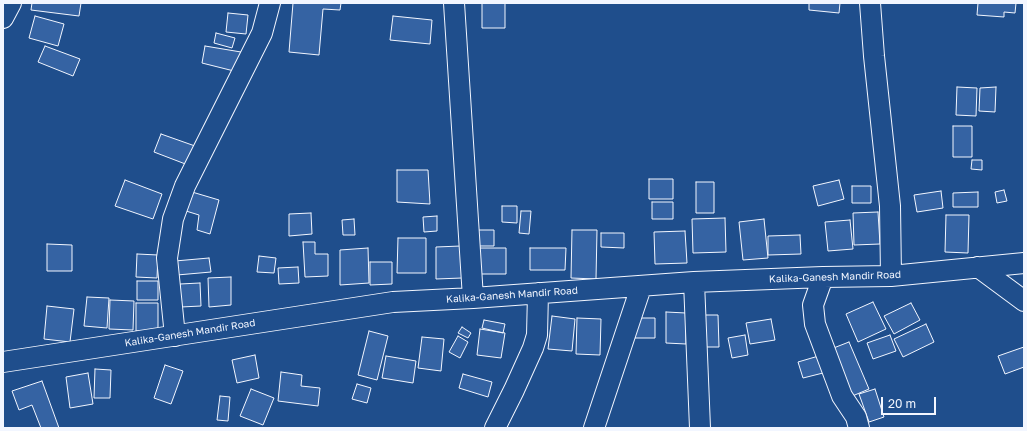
<!DOCTYPE html>
<html>
<head>
<meta charset="utf-8">
<style>
  body { margin:0 }
  #map { position:relative; width:1027px; height:431px; overflow:hidden; background:#1f4e8c; font-family:"Golos Text",sans-serif }
  canvas { display:block }
  .frame { position:absolute; inset:0; border:4px solid #f2f6ff; pointer-events:none }
  .scale { position:absolute; left:881px; top:397px; width:55px; height:18px; box-sizing:border-box; border:2px solid #f2f6ff; border-top:0; padding-left:5px; font-size:12px; line-height:14px; white-space:nowrap; color:#f2f6ff; -webkit-text-stroke:3px #1f4e8c; paint-order:stroke }
</style>
</head>
<body>
<div id="map">
<canvas width="1027" height="431"></canvas>
<div class="frame"></div>
<div class="scale">20 m</div>
</div>
<script>
const context = document.querySelector('canvas').getContext('2d');
context.lineJoin = 'round';
function fill(path, color) {
  context.fillStyle = color;
  context.fill(path, 'evenodd');
}
function toPath(rows) {
  const path = new Path2D();
  for (const r of rows) {
    path.moveTo(r[0], r[1]);
    for (let i = 2; i < r.length; i += 2) path.lineTo(r[i], r[i + 1]);
  }
  return path;
}
function stroke(path, color, width, dash) {
  context.strokeStyle = color;
  context.lineWidth = width;
  context.lineCap = dash ? 'butt' : 'round';
  context.setLineDash(dash || []);
  context.stroke(path);
}
function write(font, color, halo, rows, align = 'center') {
  context.font = font + ' "Golos Text",sans-serif';
  context.lineWidth = 3;
  context.setLineDash([]);
  context.textBaseline = 'middle';
  context.strokeStyle = halo;
  context.fillStyle = color;
  for (const [text, x, y, turn = 0] of rows) {
    context.save();
    context.translate(x, y);
    context.rotate((+turn || 0) * Math.PI / 180);
    context.textAlign = isNaN(turn) ? turn : align;
    if (halo) context.strokeText(text, 0, 0);
    context.fillText(text, 0, 0);
    context.restore();
  }
}
const building = toPath([
  [32,3,81,3,79,16,31,10,32,3],
  [293,3,341,3,340,10,323,9,319,55,289,52,293,3],
  [482,3,505,3,505,28,482,28,482,3],
  [809,3,840,3,839,13,809,10,809,3],
  [978,3,1016,3,1015,13,1004,12,1004,17,977,15,978,3],
  [228,13,248,15,246,34,226,32,228,13],
  [35,16,64,24,58,46,29,38,35,16],
  [393,16,432,20,430,44,390,40,393,16],
  [216,33,235,38,232,48,214,43,216,33],
  [45,46,80,59,73,76,38,62,45,46],
  [205,46,241,52,234,71,202,63,205,46],
  [957,87,977,88,976,116,956,115,957,87],
  [996,87,995,112,979,111,980,88,996,87],
  [953,126,972,126,972,157,953,157,953,126],
  [161,134,195,146,188,165,154,152,161,134],
  [972,160,982,160,982,170,971,169,972,160],
  [397,170,428,170,430,204,397,202,397,170],
  [649,179,673,179,673,199,649,199,649,179],
  [125,180,162,194,153,219,115,206,125,180],
  [839,180,844,199,818,206,813,186,839,180],
  [696,182,714,182,714,213,696,213,696,182],
  [852,186,871,186,871,203,852,203,852,186],
  [1004,190,1007,201,997,203,995,192,1004,190],
  [941,191,943,208,917,212,914,195,941,191],
  [192,192,219,200,210,234,197,230,199,215,186,211,192,192],
  [978,192,978,207,953,207,953,193,978,192],
  [652,202,673,202,673,219,652,219,652,202],
  [502,206,517,206,517,223,502,222,502,206],
  [521,211,531,211,529,234,519,233,521,211],
  [878,212,880,244,854,245,853,213,878,212],
  [311,213,312,234,289,236,289,214,311,213],
  [946,215,969,215,968,253,945,252,946,215],
  [437,216,437,231,424,232,423,217,437,216],
  [725,218,726,252,693,253,692,219,725,218],
  [354,219,355,235,343,235,342,220,354,219],
  [764,219,768,258,743,260,739,222,764,219],
  [850,220,853,249,828,251,825,222,850,220],
  [478,230,494,230,494,246,478,246,478,230],
  [572,230,597,230,596,279,571,278,572,230],
  [685,231,687,263,655,264,654,232,685,231],
  [601,233,624,233,624,248,601,247,601,233],
  [800,235,801,254,768,255,768,236,800,235],
  [398,238,426,238,426,273,397,273,398,238],
  [303,242,315,242,315,254,328,254,328,276,305,277,303,242],
  [47,244,72,245,72,271,47,271,47,244],
  [461,246,462,278,436,279,436,247,461,246],
  [368,248,369,283,340,285,340,250,368,248],
  [477,248,506,248,506,274,476,274,477,248],
  [530,248,566,248,565,270,530,270,530,248],
  [137,254,158,255,157,278,136,277,137,254],
  [259,256,276,258,274,273,257,272,259,256],
  [209,258,211,272,177,275,175,261,209,258],
  [370,262,392,262,392,284,370,285,370,262],
  [298,267,299,283,279,284,278,268,298,267],
  [231,277,231,305,209,307,208,278,231,277],
  [137,281,158,281,158,300,137,300,137,281],
  [200,283,201,306,181,307,180,284,200,283],
  [87,297,109,298,107,328,84,326,87,297],
  [110,300,134,301,133,330,109,329,110,300],
  [873,302,886,329,858,342,846,314,873,302],
  [136,303,158,303,158,331,136,331,136,303],
  [911,303,920,320,894,334,884,316,911,303],
  [47,306,74,309,70,342,44,339,47,306],
  [666,312,686,313,686,344,666,343,666,312],
  [698,315,718,315,719,347,699,347,698,315],
  [552,316,575,319,572,351,548,349,552,316],
  [577,318,601,319,600,355,576,354,577,318],
  [635,318,655,318,655,338,635,338,635,318],
  [771,319,775,340,750,344,746,323,771,319],
  [484,320,505,324,503,333,482,328,484,320],
  [926,324,934,342,903,357,894,339,926,324],
  [462,327,471,333,468,338,458,333,462,327],
  [480,329,505,333,501,358,477,355,480,329],
  [369,331,388,336,377,380,358,375,369,331],
  [745,335,748,355,732,358,728,338,745,335],
  [890,335,896,351,873,359,867,343,890,335],
  [458,336,468,342,460,358,449,352,458,336],
  [422,337,444,339,441,371,418,368,422,337],
  [849,342,869,389,850,397,831,349,849,342],
  [1024,347,1024,367,1005,374,998,356,1024,347],
  [255,355,259,378,237,383,232,360,255,355],
  [822,355,827,372,803,378,798,362,822,355],
  [386,356,416,361,413,383,382,378,386,356],
  [165,365,183,371,171,404,154,398,165,365],
  [95,369,111,370,110,398,94,398,95,369],
  [281,372,302,375,301,386,320,388,318,406,278,401,281,372],
  [88,373,93,404,70,408,66,377,88,373],
  [463,374,492,382,488,397,459,388,463,374],
  [42,381,59,428,41,428,32,405,19,410,12,391,42,381],
  [357,384,371,388,367,403,352,399,357,384],
  [251,389,274,398,263,425,240,416,251,389],
  [875,389,884,417,869,422,859,394,875,389],
  [220,396,230,397,228,421,217,420,220,396]
]);
fill(building, '#3563a3');
stroke(building, '#f2f6ff', 1);
const minor = toPath([
  [454,3,473,298],
  [870,3,874,56,890,206,891,276],
  [3,18,11,3],
  [978,267,1024,301],
  [823,277,813,305,815,324,842,396,856,417,859,428],
  [694,282,700,428],
  [175,336,167,258,173,219,185,186,262,33,270,3],
  [3,362,393,302,473,298,694,282,823,277,891,276,1024,263],
  [495,428,514,390,533,348,537,335,538,293],
  [594,428,641,287]
]);
stroke(minor, '#f2f6ff', 22);
stroke(minor, '#1f4e8c', 20);
write('10px', '#f2f6ff', '#1f4e8c', [
  ["Kalika-Ganesh Mandir Road",835,277,-2],
  ["Kalika-Ganesh Mandir Road",512,295,-4],
  ["Kalika-Ganesh Mandir Road",190,333,-9]
]);
</script>
</body>
</html>
